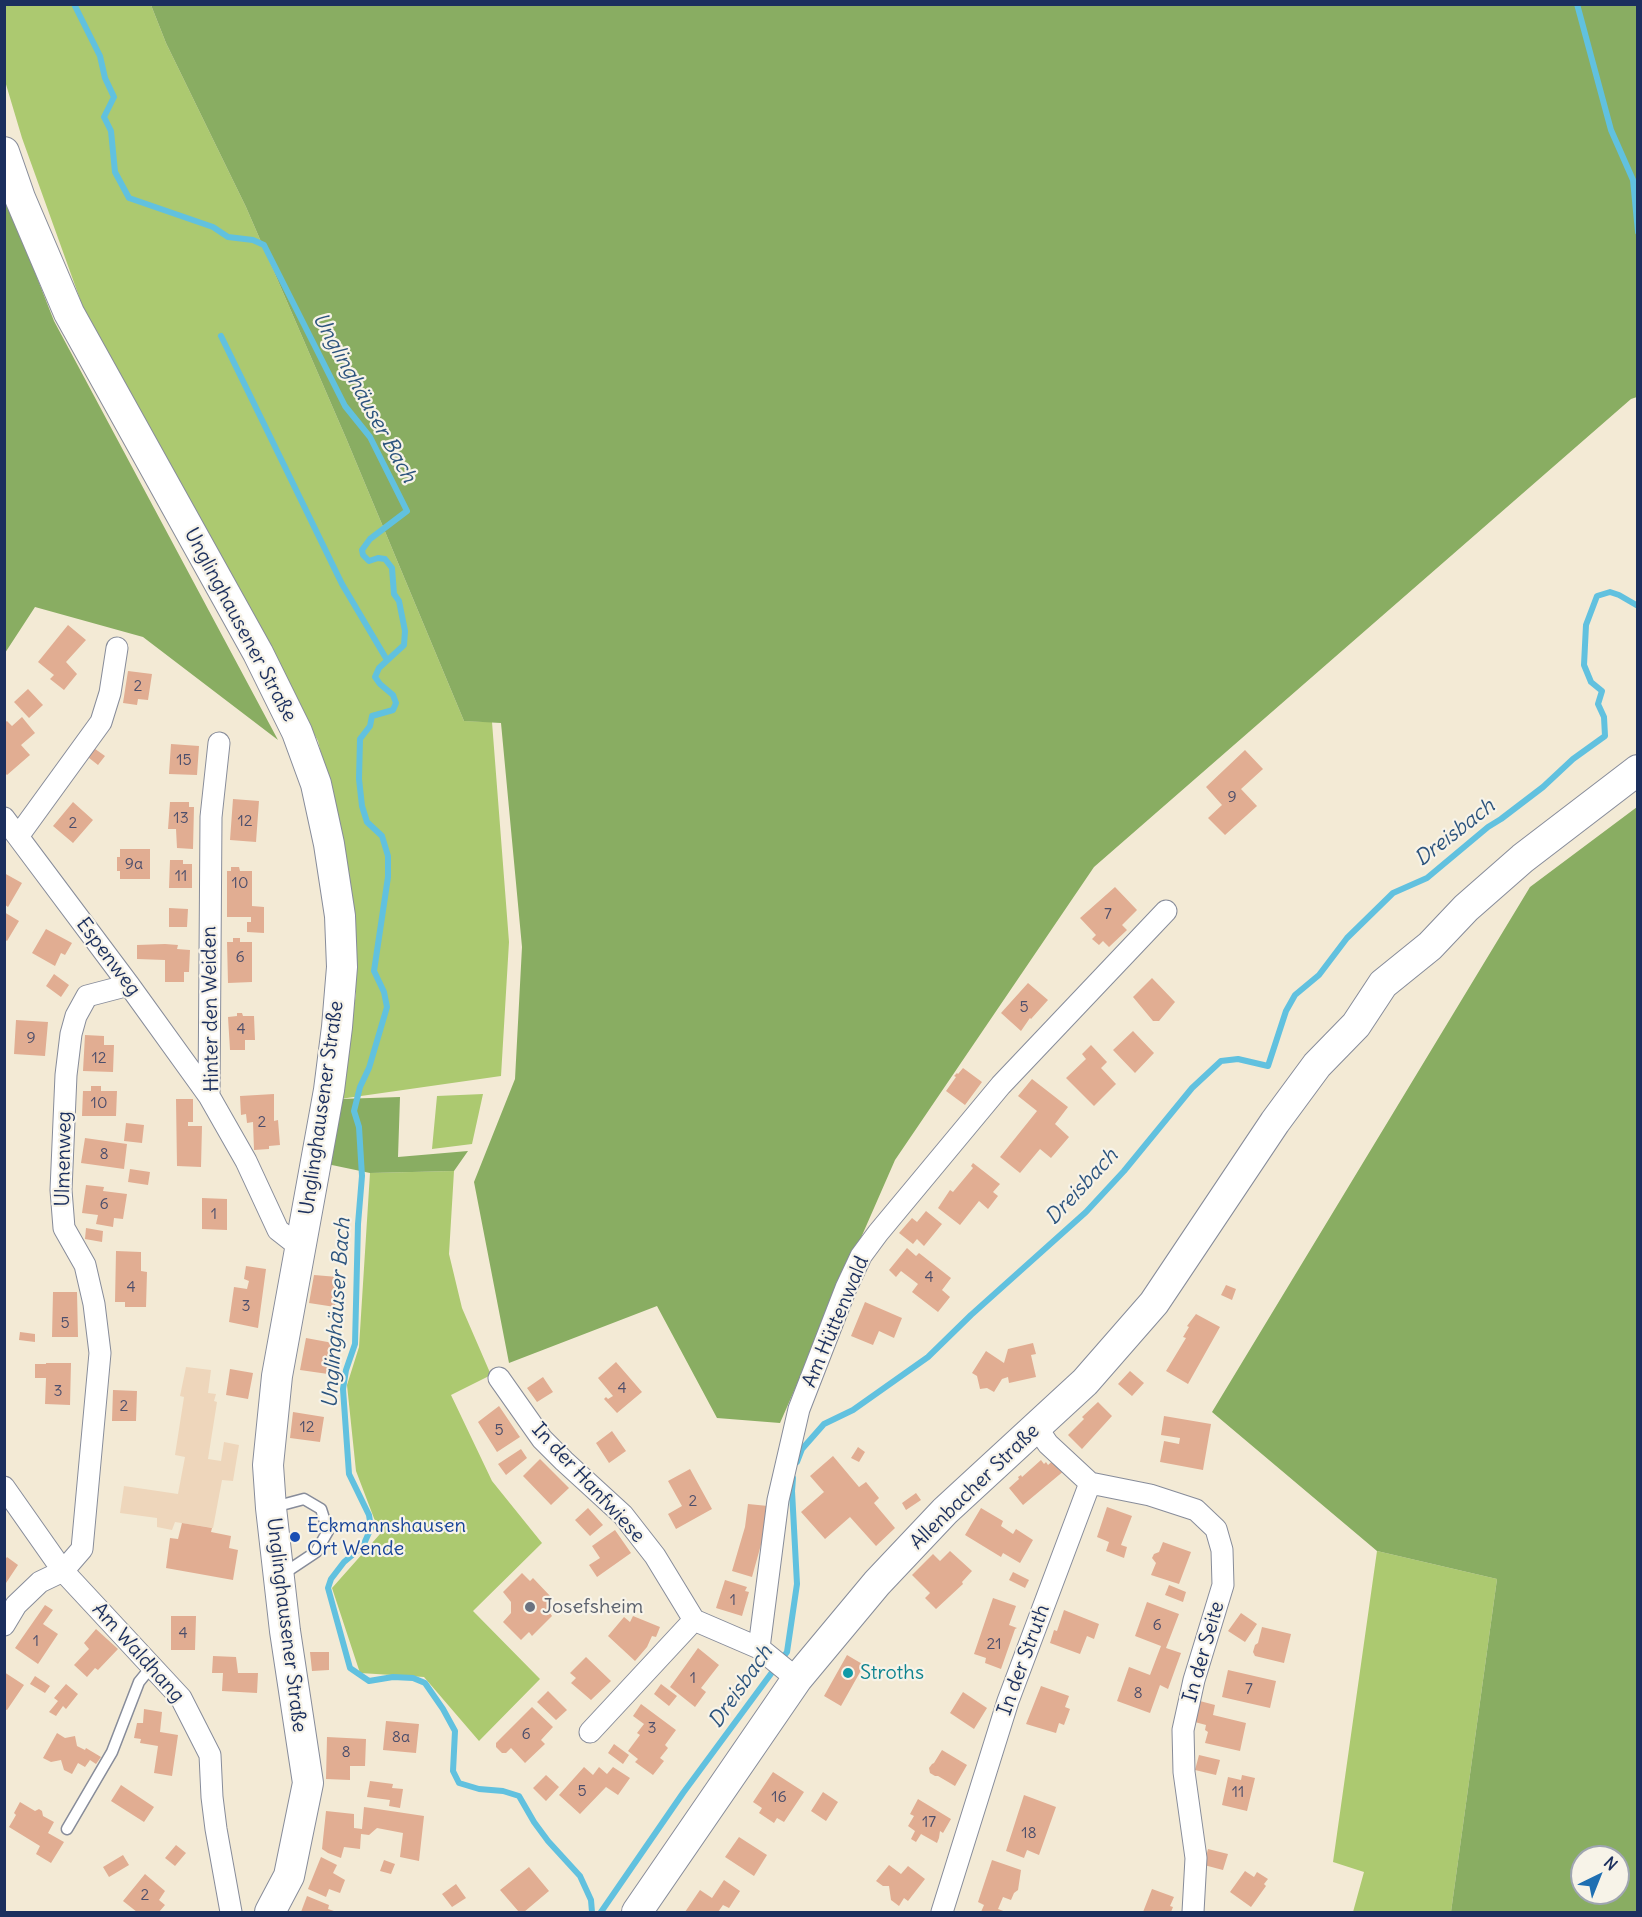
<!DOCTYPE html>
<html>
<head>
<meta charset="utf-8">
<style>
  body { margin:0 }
  #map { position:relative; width:1642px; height:1917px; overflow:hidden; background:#f3ead5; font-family:Delius,sans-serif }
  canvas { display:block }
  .frame { position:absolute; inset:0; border:6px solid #1b2f5e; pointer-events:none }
  .north { position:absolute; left:1570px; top:1845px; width:60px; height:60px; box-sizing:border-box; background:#f7f3e8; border:2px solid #9fa5b1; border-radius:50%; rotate:43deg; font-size:16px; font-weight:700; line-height:24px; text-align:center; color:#1b2f5e }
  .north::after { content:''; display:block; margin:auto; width:21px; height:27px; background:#1f6fb2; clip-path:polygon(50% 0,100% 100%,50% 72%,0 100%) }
</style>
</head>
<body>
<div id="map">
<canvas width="1642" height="1917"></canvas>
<div class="frame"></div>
<div class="north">N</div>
</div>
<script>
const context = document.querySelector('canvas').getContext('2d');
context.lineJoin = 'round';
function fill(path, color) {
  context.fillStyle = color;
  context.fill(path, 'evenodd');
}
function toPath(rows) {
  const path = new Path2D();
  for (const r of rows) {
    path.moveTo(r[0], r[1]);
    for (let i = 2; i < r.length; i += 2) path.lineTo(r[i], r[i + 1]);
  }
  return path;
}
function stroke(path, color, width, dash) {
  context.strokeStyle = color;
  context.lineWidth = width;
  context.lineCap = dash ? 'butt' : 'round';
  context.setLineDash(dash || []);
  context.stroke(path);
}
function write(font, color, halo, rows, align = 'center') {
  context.font = font + ' Delius,sans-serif';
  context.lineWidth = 4.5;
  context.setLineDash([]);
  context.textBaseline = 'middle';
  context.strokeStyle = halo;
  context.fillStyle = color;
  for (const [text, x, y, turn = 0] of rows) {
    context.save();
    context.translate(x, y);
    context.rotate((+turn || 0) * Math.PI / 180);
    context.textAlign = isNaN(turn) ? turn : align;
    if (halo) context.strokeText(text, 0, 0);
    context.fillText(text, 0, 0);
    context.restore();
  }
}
fill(toPath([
  [186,1367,211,1370,208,1393,216,1394,214,1401,217,1402,208,1459,221,1461,224,1442,239,1445,233,1481,222,1480,213,1528,175,1522,172,1530,157,1527,157,1518,120,1513,124,1486,178,1494,185,1457,175,1455,184,1397,180,1396]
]), '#eed6bb');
fill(toPath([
  [4,5,151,5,166,43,246,207,346,438,464,721,492,722,509,942,501,1076,340,1099,356,994,344,847,318,741,85,313,22,138,5,81],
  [483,1094,472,1144,432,1149,437,1096],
  [454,1171,449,1254,462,1308,491,1375,451,1395,492,1481,542,1543,473,1611,540,1679,479,1741,424,1677,360,1673,332,1588,380,1534,356,1471,347,1385,359,1347,370,1173],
  [1377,1551,1497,1579,1451,1912,1353,1912,1364,1872,1333,1862]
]), '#acc970');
fill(toPath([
  [151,5,1637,5,1637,397,1631,399,1094,867,895,1160,780,1423,717,1418,657,1306,509,1363,474,1182,515,1079,522,947,501,723,464,721,346,438,246,207,166,43],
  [4,193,54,321,278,740,143,637,35,607,5,653],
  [1637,807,1637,1912,1451,1912,1497,1579,1377,1551,1212,1412,1530,887],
  [1582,1857,1618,1857,1618,1893,1582,1893],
  [400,1097,398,1157,468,1151,454,1171,370,1173,327,1164,340,1099]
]), '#89ad62');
stroke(toPath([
  [74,4,100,56,105,78,114,97,104,117,111,131,115,172,129,198,213,227,228,237,253,240,264,245,345,406,370,437,407,511,370,539,362,550,363,555,369,561,378,558,385,559,392,568,394,594,399,601,405,631,404,645,379,668,375,677,380,684,393,695,396,703,393,710,372,716,370,726,360,739,359,779,362,806,367,822,382,836,388,856,388,877,374,971,384,992,387,1007,369,1068,360,1087,354,1111,359,1127,362,1176,358,1224,355,1344,346,1370,343,1389,349,1474,369,1515,371,1528,363,1546,344,1562,331,1579,328,1588,350,1668,369,1681,393,1677,413,1678,425,1683,443,1709,455,1731,453,1771,459,1783,479,1789,503,1791,519,1796,534,1822,548,1841,580,1876,591,1900,592,1912],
  [1577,4,1611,130,1633,180,1638,232],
  [221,336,342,584,387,660],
  [797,1462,802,1449,824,1424,853,1410,928,1357,971,1315,1086,1212,1124,1171,1192,1088,1221,1061,1238,1059,1268,1066,1286,1011,1295,995,1319,975,1347,938,1393,893,1427,878,1488,827,1501,819,1543,787,1573,759,1605,736,1604,717,1598,704,1602,691,1591,682,1584,665,1586,625,1597,596,1610,592,1619,595,1638,606],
  [601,1912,683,1793,787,1652,797,1584,792,1491,793,1478]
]), '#61c1df', 6);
fill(toPath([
  [68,625,86,640,66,662,77,674,64,690,50,679,54,675,38,662],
  [128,671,152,674,148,700,138,699,137,705,123,703],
  [28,689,43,705,29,718,14,702],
  [22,717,35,733,21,745,30,755,7,775,4,772,4,723,7,721,12,726],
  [171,744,199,746,197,775,169,774],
  [91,746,105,756,98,765,84,754],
  [1245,750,1263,769,1241,789,1257,806,1225,835,1208,818,1222,805,1206,787],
  [233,799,259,801,256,842,230,840],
  [73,802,93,820,73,843,53,826],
  [170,802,189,802,189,807,194,807,193,849,177,848,176,829,168,829],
  [120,849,150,849,150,879,120,879,120,871,117,871,117,857,120,857],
  [170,860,183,860,183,864,192,864,192,888,169,888],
  [231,867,239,867,240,871,252,871,252,906,264,907,264,933,247,932,247,922,251,922,251,917,227,917,227,871,231,871],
  [4,873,22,883,8,907,4,904],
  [1115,887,1137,910,1122,925,1127,930,1109,947,1103,941,1099,945,1092,939,1096,935,1080,918],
  [169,908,188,909,187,927,169,927],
  [4,912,19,921,7,941,4,939],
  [46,929,72,943,65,955,61,953,55,966,32,953],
  [233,938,240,938,240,942,252,942,252,982,228,983,227,942,233,942],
  [165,944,178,945,177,949,190,950,189,972,184,972,184,982,165,982,165,960,137,959,137,945],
  [54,974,69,985,61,997,46,986],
  [1152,978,1175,1002,1159,1021,1153,1021,1133,997],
  [1028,983,1048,1000,1031,1019,1030,1018,1021,1031,1001,1013],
  [237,1013,242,1013,243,1016,254,1016,255,1040,245,1040,245,1050,230,1050,228,1017,237,1016],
  [16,1020,48,1022,45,1056,14,1054],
  [1133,1031,1154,1053,1135,1073,1113,1050],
  [85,1035,104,1036,104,1045,114,1045,113,1072,83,1071],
  [1091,1045,1107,1062,1101,1068,1116,1084,1094,1106,1066,1078,1086,1059,1082,1054],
  [963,1068,982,1082,965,1105,946,1091,956,1077,954,1076,957,1073,958,1074],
  [1032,1079,1068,1107,1055,1124,1069,1137,1051,1158,1040,1149,1020,1173,1000,1157,1037,1111,1018,1096],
  [91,1086,101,1086,101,1091,117,1091,116,1116,82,1116,83,1091,91,1091],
  [274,1094,274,1121,278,1120,280,1145,269,1146,269,1149,254,1150,253,1122,247,1123,246,1114,241,1115,240,1096],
  [176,1099,193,1099,193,1122,188,1122,188,1126,202,1126,201,1167,177,1166],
  [126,1123,144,1125,142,1143,124,1141],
  [85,1138,127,1144,124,1169,81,1163],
  [973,1163,1000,1184,993,1192,998,1196,988,1209,979,1201,960,1225,938,1208,950,1190,953,1192,973,1168,971,1166],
  [130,1169,150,1172,148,1185,128,1182],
  [86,1185,104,1187,103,1191,127,1194,123,1219,114,1218,113,1227,96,1224,98,1215,82,1213],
  [202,1198,227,1199,227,1230,202,1229],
  [926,1211,942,1224,924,1246,917,1239,913,1244,899,1233,912,1218,917,1222],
  [86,1228,103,1231,102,1242,85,1239],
  [907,1248,916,1256,919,1253,951,1278,942,1290,950,1297,938,1312,912,1292,918,1284,901,1271,896,1277,889,1270],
  [116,1251,141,1252,141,1271,147,1272,146,1307,125,1307,125,1302,115,1302],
  [246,1266,266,1269,258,1328,229,1322,234,1287,247,1289,249,1281,244,1279],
  [314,1275,338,1277,335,1307,309,1303],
  [1226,1285,1236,1289,1232,1300,1221,1295],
  [53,1292,77,1292,78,1337,52,1337],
  [865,1302,902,1318,894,1338,879,1331,873,1345,851,1336],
  [1196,1314,1220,1327,1188,1384,1166,1371,1186,1338,1183,1337,1189,1327,1187,1326],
  [20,1332,35,1334,35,1342,19,1340],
  [306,1338,333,1343,328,1374,300,1370],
  [1033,1343,1036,1354,1031,1355,1036,1377,1009,1383,1008,1377,1002,1379,994,1392,987,1388,980,1389,977,1376,972,1373,986,1351,1004,1363,1008,1349],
  [616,1362,642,1392,617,1413,604,1399,606,1397,608,1399,613,1396,598,1378],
  [46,1363,71,1363,70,1405,45,1404,46,1378,35,1378,35,1364,46,1364],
  [230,1369,253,1373,248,1399,226,1395],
  [1130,1371,1144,1383,1132,1396,1118,1384],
  [543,1377,553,1392,537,1402,527,1388],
  [113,1390,137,1391,136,1421,112,1421],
  [1098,1402,1112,1416,1082,1449,1068,1435,1084,1419,1082,1417],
  [499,1406,520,1437,497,1452,478,1422],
  [293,1412,324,1417,320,1442,290,1438],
  [1164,1416,1211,1424,1203,1470,1160,1462,1164,1441,1179,1444,1180,1438,1161,1435],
  [612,1431,626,1451,609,1463,596,1443],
  [858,1447,865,1452,859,1462,851,1458],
  [521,1449,527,1458,506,1475,498,1464],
  [833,1456,859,1487,866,1482,879,1498,874,1503,895,1528,876,1546,850,1517,825,1539,801,1512,824,1492,810,1476],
  [1056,1458,1065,1470,1023,1505,1009,1488,1019,1479,1018,1477,1021,1475,1022,1477,1041,1460,1044,1464,1046,1462,1048,1465],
  [540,1459,569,1488,551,1505,523,1476],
  [690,1469,712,1509,676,1529,668,1514,682,1506,668,1481],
  [916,1493,921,1500,906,1510,902,1503],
  [748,1504,768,1506,767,1523,752,1577,732,1571,745,1527],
  [1107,1507,1132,1516,1121,1545,1127,1547,1124,1558,1106,1551,1109,1542,1097,1537],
  [588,1508,603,1525,590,1536,575,1520],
  [981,1508,1003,1521,1001,1526,1013,1534,1016,1529,1033,1540,1020,1563,1003,1553,1001,1557,965,1535],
  [182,1523,212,1528,211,1532,231,1536,229,1548,238,1550,233,1580,166,1568,170,1538,178,1539],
  [615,1530,631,1553,597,1577,589,1565,600,1558,592,1546],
  [1163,1542,1191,1552,1179,1584,1151,1575,1156,1563,1152,1558,1154,1554,1159,1552],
  [950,1551,972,1571,962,1582,963,1584,936,1609,925,1598,930,1593,912,1575,933,1554,940,1561],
  [7,1557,18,1565,4,1586,4,1561],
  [1013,1572,1029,1580,1025,1588,1009,1580],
  [522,1573,530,1581,533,1578,552,1598,549,1601,549,1612,552,1616,532,1636,529,1632,521,1640,503,1622,511,1613,511,1602,503,1592],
  [725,1580,747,1587,745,1591,749,1592,742,1616,716,1608],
  [1169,1585,1186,1592,1183,1602,1165,1595],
  [993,1598,1016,1606,1009,1625,1017,1628,1015,1629,1001,1669,985,1663,986,1658,974,1654],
  [1147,1602,1179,1614,1166,1648,1181,1653,1168,1689,1160,1685,1150,1713,1117,1701,1129,1667,1150,1675,1161,1646,1135,1636],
  [45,1605,53,1610,43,1624,58,1634,38,1664,15,1648],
  [1064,1610,1099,1624,1094,1639,1087,1636,1080,1654,1050,1643,1054,1630,1057,1631],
  [1241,1613,1257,1624,1245,1642,1228,1631],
  [171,1616,196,1616,195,1650,171,1650],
  [633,1616,660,1627,656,1637,652,1636,647,1647,635,1661,608,1636,624,1617,630,1622],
  [1262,1627,1291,1634,1284,1663,1255,1656,1253,1652,1255,1645,1258,1643],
  [96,1629,118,1649,98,1670,95,1668,87,1677,74,1665,89,1649,84,1643],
  [698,1648,719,1665,701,1688,706,1692,695,1707,670,1687],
  [310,1652,329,1652,329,1670,312,1671],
  [847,1655,864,1665,841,1706,824,1696],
  [213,1656,236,1657,238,1673,258,1673,257,1693,222,1691,223,1673,212,1673],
  [586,1657,611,1681,591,1700,571,1683,576,1678,570,1673],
  [1228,1670,1276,1681,1270,1708,1222,1697],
  [4,1672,24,1685,7,1710,4,1709],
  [35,1676,50,1686,45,1693,30,1684],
  [66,1684,78,1694,66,1709,63,1706,56,1716,49,1712,58,1701,54,1698],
  [661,1684,677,1696,669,1706,654,1694],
  [1041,1686,1069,1696,1065,1707,1070,1709,1064,1725,1059,1723,1056,1733,1026,1724],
  [548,1691,567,1710,556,1720,537,1702],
  [963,1692,987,1708,974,1729,950,1713],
  [1196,1700,1215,1705,1213,1715,1246,1723,1240,1751,1205,1743,1208,1732,1205,1730,1206,1725,1191,1721],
  [641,1704,676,1730,665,1745,668,1748,660,1758,664,1761,653,1775,635,1762,638,1759,628,1751,640,1735,637,1733,644,1724,633,1716],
  [532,1707,553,1727,541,1740,545,1744,525,1763,511,1748,506,1753,502,1753,496,1747,496,1743],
  [144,1709,162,1712,160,1732,178,1735,172,1776,154,1773,158,1746,140,1743,141,1739,134,1738,137,1723,143,1723],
  [386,1721,419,1724,416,1753,383,1750],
  [57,1733,65,1738,75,1736,77,1746,85,1750,86,1748,101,1757,96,1764,90,1760,85,1767,78,1763,72,1774,64,1770,61,1760,51,1762,43,1758],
  [327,1737,366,1739,365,1766,350,1766,350,1780,326,1779],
  [614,1744,629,1755,623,1764,608,1753],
  [942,1750,967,1765,955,1786,938,1776,935,1776,930,1773,929,1768,932,1764,934,1763],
  [1199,1755,1220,1760,1216,1775,1195,1770],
  [584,1767,593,1775,599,1767,607,1774,613,1767,630,1778,618,1795,606,1787,580,1814,559,1795],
  [773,1772,804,1792,784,1822,777,1818,774,1823,759,1813,762,1808,753,1802],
  [546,1775,559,1787,546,1801,533,1788],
  [1242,1775,1255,1778,1247,1811,1222,1805,1228,1777,1241,1780],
  [370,1781,393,1784,392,1788,403,1789,400,1808,389,1806,390,1800,367,1797],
  [121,1785,154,1807,144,1822,111,1801],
  [823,1792,838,1802,826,1821,811,1811],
  [1024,1795,1056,1807,1039,1855,1027,1850,1024,1858,1006,1851],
  [918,1799,951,1819,943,1833,940,1831,939,1838,937,1843,921,1834,916,1842,911,1839,915,1831,908,1826,914,1816,910,1814],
  [20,1802,35,1811,39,1809,42,1811,43,1816,54,1822,48,1833,64,1842,51,1863,36,1854,40,1846,9,1827,16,1815,14,1813],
  [364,1807,424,1816,419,1861,400,1857,403,1833,377,1828,369,1835,361,1834,360,1849,344,1847,341,1858,328,1853,322,1849,326,1811,354,1814,354,1828,362,1829],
  [739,1837,767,1855,754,1876,725,1857],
  [176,1845,186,1853,175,1866,165,1858],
  [1208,1849,1228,1854,1223,1870,1204,1865],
  [123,1855,129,1865,109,1877,103,1867],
  [321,1857,337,1865,333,1873,345,1880,340,1893,329,1889,326,1897,308,1889],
  [384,1860,395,1864,391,1874,380,1871],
  [992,1860,1021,1870,1018,1890,1014,1893,1011,1900,1003,1897,998,1909,1006,1912,981,1912,984,1905,978,1902],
  [889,1865,901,1874,908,1866,925,1879,908,1901,904,1898,899,1906,891,1900,889,1886,883,1886,876,1881],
  [529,1867,549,1891,524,1912,519,1912,500,1890],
  [1245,1871,1254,1877,1257,1872,1268,1879,1264,1884,1266,1886,1251,1907,1230,1892],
  [145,1874,165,1891,159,1900,165,1905,159,1912,137,1912,123,1901],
  [724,1880,740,1891,729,1908,723,1905,718,1912,685,1912,700,1890,712,1898],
  [456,1884,466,1898,452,1907,442,1894],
  [1152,1889,1174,1897,1170,1906,1173,1907,1171,1912,1143,1912],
  [307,1896,329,1905,328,1909,337,1912,301,1912]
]), '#e1ad92');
const lane = toPath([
  [274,1507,304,1499,321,1509,328,1531,316,1552,283,1574],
  [67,1829,112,1752,139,1682,152,1666]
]);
const street = toPath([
  [219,743,211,817,209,1096,246,1161,278,1230,301,1248],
  [4,818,129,985,209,1096],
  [19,835,101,722,110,693,117,648],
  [499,1378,542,1439,564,1461,623,1515,655,1556,694,1620,759,1648,797,1679],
  [1090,1483,1150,1495,1196,1510,1216,1529,1222,1550,1223,1585,1194,1680,1183,1730,1184,1772,1196,1858,1193,1912],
  [4,1487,63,1571,181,1698,210,1755,212,1797,216,1829,231,1912],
  [4,1625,16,1605,40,1582,63,1571,82,1549,100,1353,94,1304,85,1265,64,1228,61,1190,66,1075,71,1034,76,1016,87,996,129,985],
  [759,1648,778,1500,799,1409,846,1288,861,1256,878,1233,1001,1085,1166,911],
  [590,1732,694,1620],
  [942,1912,1008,1701,1090,1483,1048,1444,1037,1428]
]);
const secondary = toPath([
  [4,152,20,198,69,313,258,653,297,732,316,784,329,844,340,916,342,967,337,1027,329,1090,277,1376,268,1465,271,1508,285,1631,308,1783,289,1876,270,1912],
  [637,1912,797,1679,877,1583,945,1511,1085,1382,1154,1303,1275,1122,1317,1065,1356,1025,1383,984,1430,946,1466,908,1523,858,1638,770]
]);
stroke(lane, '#878c9a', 13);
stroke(street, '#878c9a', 23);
stroke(secondary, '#878c9a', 32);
stroke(lane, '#fff', 10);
stroke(street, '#fff', 21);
stroke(secondary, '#fff', 30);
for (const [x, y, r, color] of [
  [295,1537,6,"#1a4fb4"],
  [530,1607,6,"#6b7280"],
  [848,1673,6,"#0f9aa8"]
]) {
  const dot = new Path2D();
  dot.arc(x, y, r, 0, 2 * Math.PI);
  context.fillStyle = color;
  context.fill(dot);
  stroke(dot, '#f7f3e8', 2);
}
write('16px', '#4c4e6b', null, [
  ["2",138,686],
  ["15",184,760],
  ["9",1232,797],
  ["13",181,818],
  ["12",245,821],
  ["2",73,823],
  ["9a",134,864],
  ["11",181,876],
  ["10",240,883],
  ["7",1108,914],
  ["6",240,957],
  ["5",1024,1007],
  ["4",241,1029],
  ["9",31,1038],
  ["12",99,1058],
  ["10",99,1103],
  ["2",262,1122],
  ["8",104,1154],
  ["6",104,1204],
  ["1",214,1214],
  ["4",929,1277],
  ["4",131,1287],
  ["3",246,1306],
  ["5",65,1323],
  ["4",622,1388],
  ["3",58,1391],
  ["2",124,1406],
  ["12",307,1427],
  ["5",499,1430],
  ["2",693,1501],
  ["1",733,1600],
  ["6",1157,1625],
  ["4",183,1633],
  ["1",36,1641],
  ["21",994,1644],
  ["1",693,1678],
  ["7",1249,1689],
  ["8",1138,1693],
  ["3",652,1728],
  ["6",526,1734],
  ["8a",401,1737],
  ["8",346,1752],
  ["5",582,1791],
  ["11",1238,1792],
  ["16",779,1797],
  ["17",929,1822],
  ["18",1029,1833],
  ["2",145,1895]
]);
write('20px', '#1b2f5e', '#f7f3e8', [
  ["Unglinghausener Straße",240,625,62],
  ["Espenweg",108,957,53],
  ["Hinter den Weiden",211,1009,-91],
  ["Unglinghausener Straße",322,1108,-82],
  ["Ulmenweg",64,1159,-89],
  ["Am Hüttenwald",836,1322,-67],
  ["In der Hanfwiese",588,1483,47],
  ["Allenbacher Straße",975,1487,-44],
  ["Unglinghausener Straße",286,1625,83],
  ["In der Seite",1204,1652,-74],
  ["Am Waldhang",138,1653,48],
  ["In der Struth",1024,1660,-70]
]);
write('20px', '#164399', '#f7f3e8', [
  ["Eckmannshausen",307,1526],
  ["Ort Wende",307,1549]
], 'left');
write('20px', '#5b616d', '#f7f3e8', [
  ["Josefsheim",542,1607]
], 'left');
write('20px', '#0d838f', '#f7f3e8', [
  ["Stroths",860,1673]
], 'left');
write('italic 21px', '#2c547e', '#f7f3e8', [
  ["Unglinghäuser Bach",364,398,61],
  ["Dreisbach",1455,833,-38],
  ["Dreisbach",1082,1187,-47],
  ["Unglinghäuser Bach",337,1313,-86],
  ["Dreisbach",741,1687,-55]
]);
</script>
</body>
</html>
